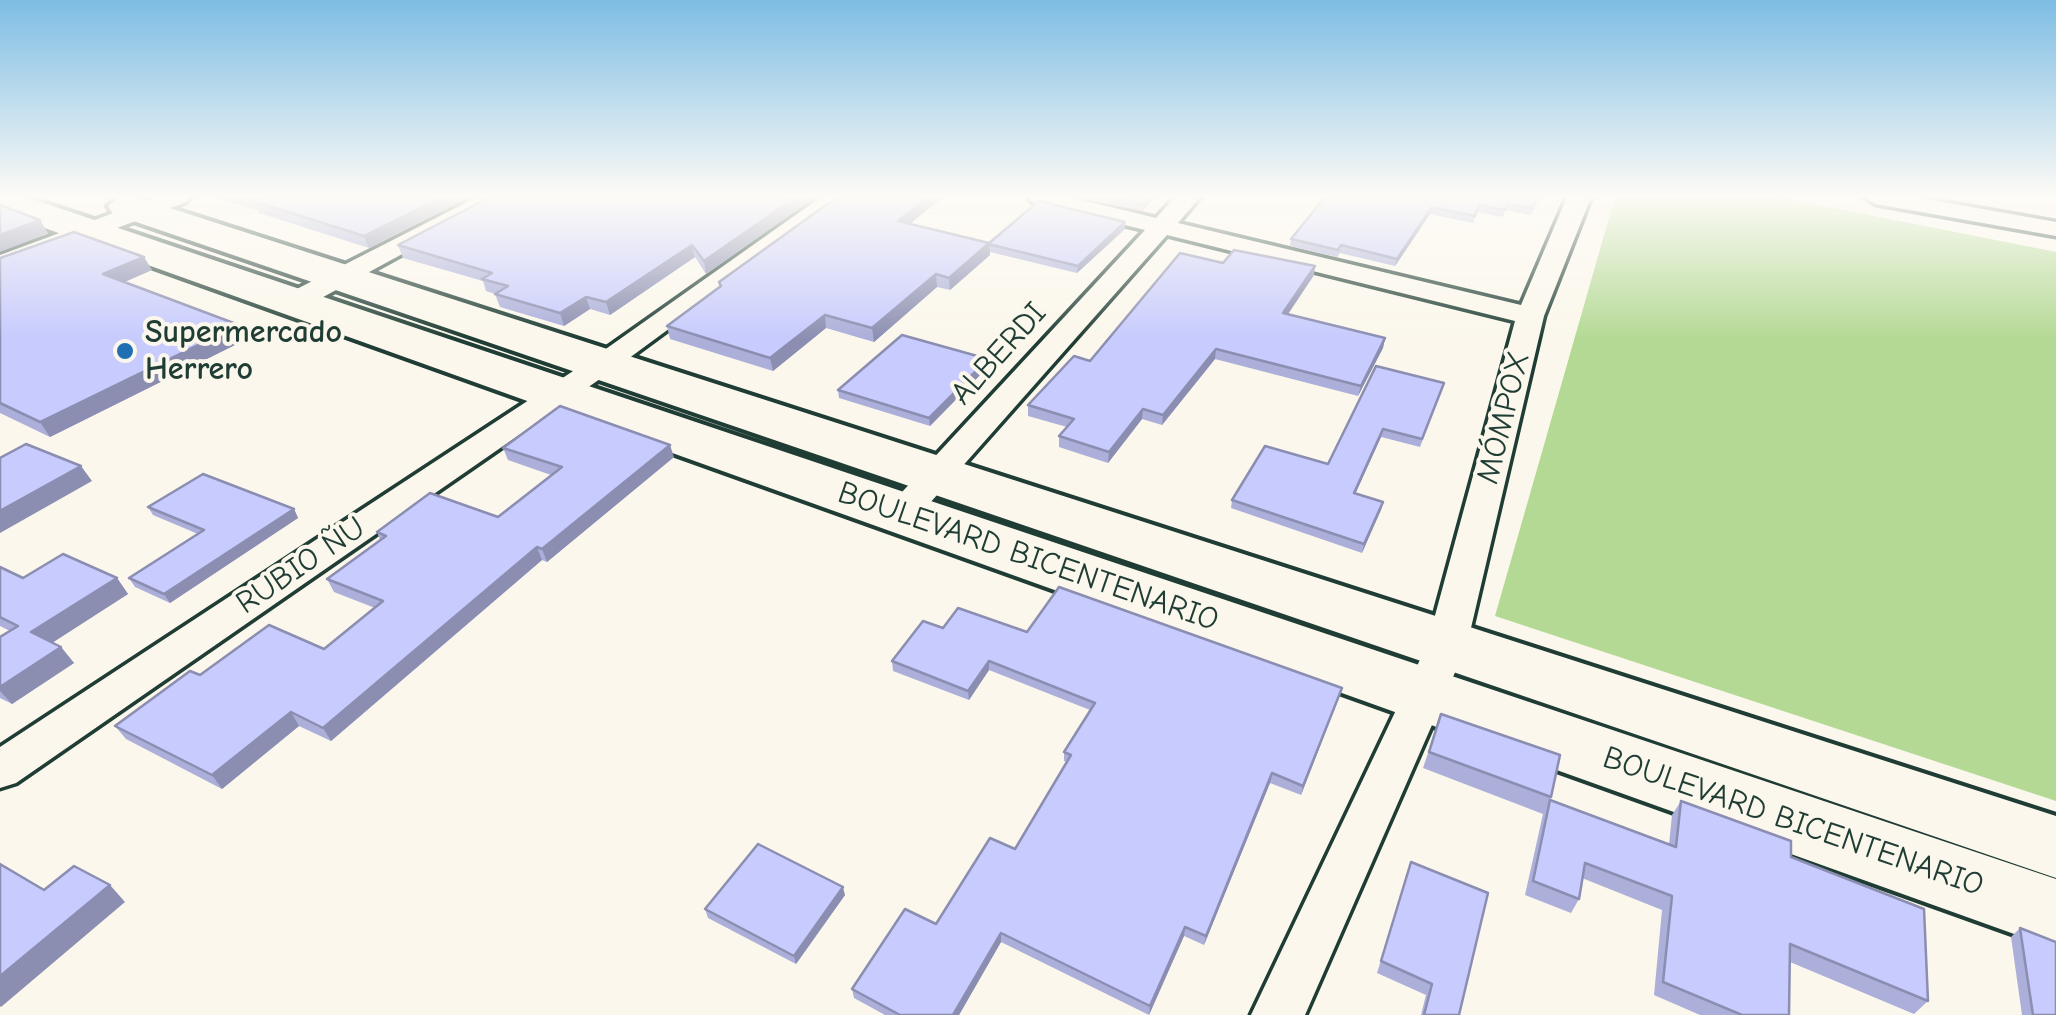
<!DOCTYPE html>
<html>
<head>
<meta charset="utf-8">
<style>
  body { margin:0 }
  canvas { display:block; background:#fbf7ec }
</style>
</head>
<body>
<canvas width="2056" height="1015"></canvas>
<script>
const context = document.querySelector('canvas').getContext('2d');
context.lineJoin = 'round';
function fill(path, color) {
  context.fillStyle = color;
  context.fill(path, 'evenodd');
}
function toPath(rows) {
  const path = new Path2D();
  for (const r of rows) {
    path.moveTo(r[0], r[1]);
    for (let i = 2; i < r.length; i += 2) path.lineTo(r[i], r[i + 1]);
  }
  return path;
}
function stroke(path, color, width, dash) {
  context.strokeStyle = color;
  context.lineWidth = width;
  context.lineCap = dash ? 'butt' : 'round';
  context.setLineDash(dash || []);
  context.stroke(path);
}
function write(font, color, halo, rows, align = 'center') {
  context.font = font + ' "Comic Neue",sans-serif';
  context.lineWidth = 8;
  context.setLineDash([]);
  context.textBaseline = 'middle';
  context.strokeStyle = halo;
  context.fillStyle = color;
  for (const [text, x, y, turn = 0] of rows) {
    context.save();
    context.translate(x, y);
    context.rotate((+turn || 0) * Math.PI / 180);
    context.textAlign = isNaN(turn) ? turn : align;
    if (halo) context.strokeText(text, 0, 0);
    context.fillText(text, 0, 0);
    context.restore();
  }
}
fill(toPath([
  [1615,197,1779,197,2056,252,2056,801,1495,616]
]), '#b4d995');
const minor = toPath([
  [157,197,190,197,186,202,0,272,0,255,157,197],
  [477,197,507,197,303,308,283,308,279,302,283,296,477,197],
  [821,197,848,197,613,370,16,783,0,788,0,747,593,358,821,197],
  [1028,197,1069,197,1156,218,1175,197,1200,197,1178,223,1521,305,1567,197,1591,197,1544,316,1467,645,1305,1015,1251,1015,1427,645,1515,321,1167,235,914,521,902,524,890,521,884,513,890,505,1145,230,1032,202,1028,197],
  [1864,197,1915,197,2056,222,2056,236,1876,204,1864,197]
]);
const secondary = toPath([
  [0,197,26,197,2056,879,2056,949,0,212,0,197],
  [120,197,139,198,2056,816,2056,878,113,214,108,206,120,197]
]);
stroke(minor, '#1f3d34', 7);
stroke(secondary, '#1f3d34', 8);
fill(minor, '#fbf7ec');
fill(secondary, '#fbf7ec');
fill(toPath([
  [210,197,469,197,369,248,259,213,258,210],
  [815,197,706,274,695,257,610,315,590,309,564,326,500,307,495,294,486,291,483,281,403,258,398,245],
  [943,197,910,224,989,243,1125,222,1125,229,1077,273,990,252,990,255,950,290,937,287,874,342,826,328,773,371,670,339,667,326,720,287,719,282],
  [1074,197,1156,197,1142,211],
  [1325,197,1538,197,1531,215,1505,210,1503,217,1477,212,1473,223,1430,214,1395,266,1340,253,1337,257,1290,246,1291,239],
  [0,258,152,270,124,282,247,339,50,437,0,413],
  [1223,263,1314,275,1288,314,1385,338,1383,348,1358,396,1215,359,1162,425,1142,419,1108,463,1059,447,1059,436,1067,427,1028,416,1028,405],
  [988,367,930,426,839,398,838,390],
  [1444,383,1420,447,1381,437,1355,494,1383,502,1362,553,1231,508,1232,500,1328,464],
  [503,448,674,457,547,562,542,560,331,741,299,726,222,789,126,739,115,726,200,675,324,649,375,608,334,592,327,579,380,540,377,532,498,517,551,475,508,460],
  [148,507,294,509,298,518,170,603,135,587,129,578,198,534,153,515],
  [0,567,23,578,117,578,128,594,52,643,61,647,74,663,12,704,0,698,0,637,10,631,0,626],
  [943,628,1027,632,1339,697,1301,795,1270,783,1204,945,1184,936,1149,1015,1001,942,959,1015,885,1015,854,998,852,989,936,924,1015,849,1067,762,1064,761,1064,752,1090,710,989,670,969,700,893,671,892,661],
  [1441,714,1551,797,1550,800,1669,845,1672,815,1681,801,1791,857,1928,1001,1914,1014,1790,962,1789,1015,1700,1015,1654,995,1662,910,1582,878,1579,899,1571,913,1525,895,1543,814,1423,768],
  [1411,862,1459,1015,1421,1015,1426,995,1377,973],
  [845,895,796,964,708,918,705,909],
  [2020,928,2056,1015,2022,1015,2011,937]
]), '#abafda');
fill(toPath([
  [442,197,469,197,369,248,364,236],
  [796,197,815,197,706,274,704,261],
  [928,197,943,197,899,233,898,221],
  [1150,197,1156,197,1142,211,1143,204],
  [1432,207,1430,214,1395,266,1397,259],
  [40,220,48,233,0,252,0,235],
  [1125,222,1125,229,1077,273,1078,266],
  [989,243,990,255,950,290,949,278],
  [692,245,695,257,610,315,606,302],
  [144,257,152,270,111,288,103,274],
  [1315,266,1314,275,1282,323,1283,313],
  [936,274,937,287,874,342,872,328],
  [586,297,590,309,564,326,560,313],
  [825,315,826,328,773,371,770,358],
  [239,325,247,339,50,437,40,422],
  [1385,338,1383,348,1358,396,1361,386],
  [1216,349,1215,359,1162,425,1163,415],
  [988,359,988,367,930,426,929,418],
  [1143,409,1142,419,1108,463,1109,452],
  [1383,429,1381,437,1352,501,1354,493],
  [670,445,674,457,547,562,542,549],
  [81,466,92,481,0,533,0,511],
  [1383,502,1381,510,1362,553,1364,544],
  [294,509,298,518,170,603,164,594],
  [537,547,542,560,331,741,323,728],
  [117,578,128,594,44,648,31,632],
  [61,647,74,663,12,704,0,691,0,687],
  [989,661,989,670,969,700,968,691],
  [1342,688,1339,697,1301,795,1303,786],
  [291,712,299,726,222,789,212,775],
  [1272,773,1270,783,1204,945,1206,936],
  [110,885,125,902,1,1007,0,1006,0,976],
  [843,887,845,895,796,964,794,956],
  [1185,927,1184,936,1149,1015,1150,1006],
  [1001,933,1001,942,959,1015,953,1015]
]), '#8b8eb1');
const building = toPath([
  [246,197,442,197,364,236,253,201,257,200,246,197],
  [490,197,796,197,704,261,692,245,606,302,586,297,560,313,495,294,508,286,482,279,492,273,398,245,490,197],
  [837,197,928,197,898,221,989,243,949,278,936,274,872,328,825,315,770,358,667,326,721,286,719,282,837,197],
  [1108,197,1150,197,1143,204,1108,197],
  [1325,197,1538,197,1533,208,1507,203,1505,210,1479,205,1475,216,1432,207,1397,259,1341,245,1338,250,1291,239,1325,197],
  [1039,201,1125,222,1078,266,988,244,1039,201],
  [0,205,40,220,0,235,0,205],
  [74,232,144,257,103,274,239,325,40,422,0,403,0,258,74,232],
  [1234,250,1315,266,1283,313,1385,338,1361,386,1216,349,1163,415,1143,409,1109,452,1059,436,1074,419,1028,405,1074,356,1090,361,1180,253,1223,263,1234,250],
  [902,335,988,359,929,418,838,390,902,335],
  [1376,366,1444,383,1422,439,1383,429,1354,493,1383,502,1364,544,1232,500,1265,446,1328,464,1376,366],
  [560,406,670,445,542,549,537,547,323,728,291,712,212,775,115,726,190,671,200,675,269,625,324,649,383,601,327,579,386,536,377,532,430,493,498,517,562,467,503,448,560,406],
  [26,444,81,466,0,511,0,458,26,444],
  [203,474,294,509,164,594,129,578,204,530,148,507,203,474],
  [63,554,117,578,31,632,61,647,0,687,0,637,18,626,0,617,0,567,23,578,63,554],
  [1059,587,1342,688,1303,786,1272,773,1206,936,1185,927,1150,1006,1001,933,953,1015,900,1015,852,989,905,909,936,924,990,838,1015,849,1071,755,1064,752,1095,703,989,661,968,691,892,661,923,621,943,628,958,608,1027,632,1059,587],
  [1441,714,1560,755,1551,797,1429,752,1441,714],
  [1550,800,1676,847,1681,801,1791,841,1791,857,1924,909,1928,1001,1790,944,1789,1015,1742,1015,1663,982,1672,896,1585,863,1579,899,1533,881,1550,800],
  [758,844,843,887,794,956,705,909,758,844],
  [1411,862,1488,893,1459,1015,1424,1015,1432,984,1381,961,1411,862],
  [0,864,44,890,74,866,110,885,0,976,0,864],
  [2020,928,2056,942,2056,1015,2033,1015,2020,928]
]);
fill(building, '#c7cbfd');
stroke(building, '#8b8eb1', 2.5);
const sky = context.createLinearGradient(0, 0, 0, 339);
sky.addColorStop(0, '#7ebde4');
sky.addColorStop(0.58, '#fdfbf6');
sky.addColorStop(1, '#fdfbf600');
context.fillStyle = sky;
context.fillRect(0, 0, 2056, 339);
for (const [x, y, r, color] of [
  [125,351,10,"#1f6fb2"]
]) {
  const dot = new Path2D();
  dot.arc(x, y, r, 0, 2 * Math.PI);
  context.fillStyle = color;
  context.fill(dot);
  stroke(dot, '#fbf7ec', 4);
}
write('bold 32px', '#1f3d34', '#fbf7ec', [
  ["Supermercado",145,333],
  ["Herrero",145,370]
], 'left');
write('32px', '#1f3d34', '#fbf7ec', [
  ["ALBERDI",999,354,-48],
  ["MÓMPOX",1504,418,-76],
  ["BOULEVARD BICENTENARIO",1028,557,19],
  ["RUBIO ÑU",301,566,-34],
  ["BOULEVARD BICENTENARIO",1793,822,19]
]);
</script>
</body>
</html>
